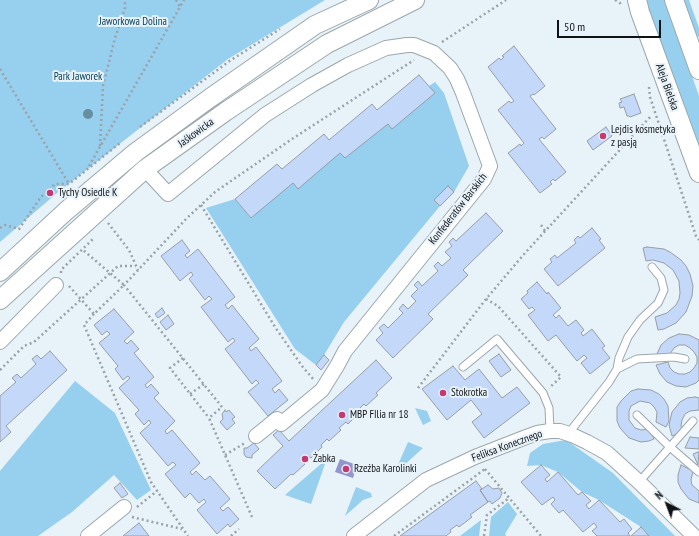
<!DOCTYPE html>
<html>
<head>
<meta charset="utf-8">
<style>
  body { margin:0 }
  #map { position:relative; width:699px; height:536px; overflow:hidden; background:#e7f2f9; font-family:"PT Sans Narrow",sans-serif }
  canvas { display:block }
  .north { position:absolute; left:647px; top:484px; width:40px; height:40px; -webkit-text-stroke:3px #e7f2f9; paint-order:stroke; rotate:318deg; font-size:11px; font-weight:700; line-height:16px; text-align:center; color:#101316 }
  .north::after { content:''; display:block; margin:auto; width:14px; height:18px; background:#101316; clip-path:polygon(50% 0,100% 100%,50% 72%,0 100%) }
  .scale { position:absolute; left:557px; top:20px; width:104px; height:18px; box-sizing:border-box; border:2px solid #101316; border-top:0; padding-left:5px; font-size:12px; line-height:14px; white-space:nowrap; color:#101316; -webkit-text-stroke:3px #e7f2f9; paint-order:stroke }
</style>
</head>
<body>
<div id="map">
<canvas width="699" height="536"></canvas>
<div class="north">N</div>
<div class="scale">50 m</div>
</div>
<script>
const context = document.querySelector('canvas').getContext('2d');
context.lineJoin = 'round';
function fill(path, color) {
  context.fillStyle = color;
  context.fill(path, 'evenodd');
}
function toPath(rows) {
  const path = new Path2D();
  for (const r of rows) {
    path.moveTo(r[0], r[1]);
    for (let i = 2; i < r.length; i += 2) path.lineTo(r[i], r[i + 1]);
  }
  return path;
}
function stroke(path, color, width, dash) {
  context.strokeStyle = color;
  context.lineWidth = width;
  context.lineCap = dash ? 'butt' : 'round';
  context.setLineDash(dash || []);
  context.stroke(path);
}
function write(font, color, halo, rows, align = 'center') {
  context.font = font + ' "PT Sans Narrow",sans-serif';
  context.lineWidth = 4;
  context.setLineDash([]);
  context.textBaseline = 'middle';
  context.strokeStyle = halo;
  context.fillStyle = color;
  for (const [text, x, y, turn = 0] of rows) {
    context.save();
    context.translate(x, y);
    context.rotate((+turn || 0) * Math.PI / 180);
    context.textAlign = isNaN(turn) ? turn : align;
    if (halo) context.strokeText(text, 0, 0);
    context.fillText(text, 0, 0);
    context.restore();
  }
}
fill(toPath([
  [0,0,325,0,228,59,57,193,0,242],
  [645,0,665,0,699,96,699,145],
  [682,0,689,0,699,28,699,37,694,34],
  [435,82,444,93,469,166,454,192,440,206,344,322,324,355,316,365,295,349,206,208,235,199,251,218,288,181],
  [75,381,115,413,151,490,137,500,114,475,72,512,38,536,0,536,0,471],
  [415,408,427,411,431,421,423,425],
  [566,440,613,473,675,536,649,536,641,527,599,500,582,492,558,472,541,465,527,466,530,453,543,444],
  [408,442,423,448,401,468,397,467],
  [322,463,325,464,311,504,285,495],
  [356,487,371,493,372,497,363,500,345,516],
  [508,502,517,514,505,534,506,536,489,536,491,517],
  [481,520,479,536,460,536]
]), '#97cfee');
fill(toPath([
  [340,459,357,465,353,478,335,472]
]), '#9494ce');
const building = toPath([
  [514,46,545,86,534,95,533,94,530,96,556,129,544,139,542,137,539,139,566,172,555,181,553,179,550,182,552,184,540,193,508,153,520,144,521,146,524,143,498,110,509,101,511,103,514,101,488,67,499,58,501,60,504,57,502,56,514,46],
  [419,75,435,93,392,129,388,124,345,158,340,153,298,189,293,183,251,218,235,199,277,164,282,169,324,134,329,140,372,104,377,110,419,75],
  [634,94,641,113,630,117,629,116,627,116,624,107,620,108,619,103,622,102,620,99,623,98,634,94],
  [606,127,612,136,593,150,587,141,606,127],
  [448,186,454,192,440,206,434,200,448,186],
  [486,213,503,231,463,270,468,275,428,314,433,319,393,358,376,340,383,333,379,328,384,324,388,328,403,313,399,309,403,304,408,309,416,301,411,296,418,289,414,285,418,281,422,286,438,271,434,266,438,262,442,266,451,258,445,252,452,246,449,242,453,238,456,241,486,213],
  [592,228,601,239,599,240,605,248,558,286,544,269,552,262,550,259,555,255,557,258,576,243,574,240,578,236,580,238,592,228],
  [182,240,190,251,185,255,187,258,198,249,235,297,225,305,228,309,232,305,259,339,249,348,251,351,256,347,282,381,272,389,275,393,279,389,288,400,268,416,248,392,259,383,256,380,252,384,225,349,235,341,233,338,228,342,201,307,212,299,209,296,205,300,189,279,193,275,191,272,180,281,161,256,182,240],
  [647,247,664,249,670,252,681,260,686,266,690,274,693,286,692,296,686,312,676,323,664,329,658,330,655,317,667,313,676,305,679,299,680,293,679,281,673,270,664,263,653,260,646,261,643,248,647,247],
  [537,282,547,294,548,292,561,308,553,315,556,318,559,315,568,326,576,320,584,330,581,333,583,336,592,329,605,346,602,348,610,358,590,374,581,363,587,358,584,355,577,361,556,335,548,341,528,315,535,310,532,307,529,309,521,299,528,293,527,291,537,282],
  [162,308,165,313,158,318,155,314,162,308],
  [114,309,134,332,124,341,127,344,131,340,139,349,134,353,154,377,145,385,147,388,151,384,159,393,154,398,175,421,165,431,167,434,172,430,200,463,190,472,192,475,196,471,205,480,210,476,230,499,220,508,223,511,228,507,239,519,230,527,228,524,217,534,197,510,206,502,204,499,199,503,190,493,185,498,165,474,176,465,173,462,168,466,140,433,151,423,149,420,144,425,135,414,139,410,119,388,130,378,128,376,123,380,115,369,118,366,99,343,110,334,107,331,102,335,94,325,114,309],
  [168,315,174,324,166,330,160,322,168,315],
  [679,334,689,335,699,340,699,380,696,383,686,387,676,386,667,382,660,374,656,365,668,362,670,368,674,372,679,374,685,374,690,372,694,368,697,363,697,357,694,352,690,348,685,345,679,345,674,348,668,357,657,354,661,345,669,338,679,334],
  [50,351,67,370,6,426,11,432,0,442,0,396,16,382,12,378,17,374,21,378,36,364,32,359,37,355,41,359,50,351],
  [499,354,511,370,501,377,489,361,499,354],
  [324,355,329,360,321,370,316,365,324,355],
  [376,360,392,378,376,393,378,395,366,406,364,404,357,411,359,413,348,424,346,422,339,428,341,430,329,441,327,439,321,445,322,447,311,458,309,457,303,462,305,464,293,475,291,474,275,489,257,471,283,446,273,435,279,430,289,441,376,360],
  [453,366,465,380,479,369,502,398,517,387,530,403,484,438,472,422,482,414,471,400,447,420,422,389,453,366],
  [638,389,651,390,659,394,664,399,668,406,669,421,666,427,656,422,657,412,654,407,650,403,640,401,631,406,629,411,629,420,635,428,641,430,649,429,654,439,649,441,641,442,629,438,620,428,617,421,617,407,621,401,631,391,638,389],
  [695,397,699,398,699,410,690,411,685,414,682,420,681,426,683,431,672,436,669,425,672,412,680,402,687,398,695,397],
  [225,410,226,412,229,410,235,417,232,419,235,423,227,430,220,422,223,419,222,414,225,410],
  [690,437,699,438,699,449,685,448,690,437],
  [254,443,259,449,252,455,252,458,246,457,244,454,244,448,247,448,254,443],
  [698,452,699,452,698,465,693,454,698,452],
  [541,465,550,475,545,479,547,482,558,472,578,495,582,492,591,501,586,505,589,509,599,500,620,522,624,519,632,529,628,533,630,536,597,536,592,531,597,527,594,523,583,532,563,510,559,513,551,504,555,500,553,497,542,505,521,482,541,465],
  [681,465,693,471,691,480,692,485,699,491,699,503,689,499,681,489,678,482,678,475,681,465],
  [476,481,482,489,480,490,488,502,470,515,472,517,459,527,457,525,450,530,451,532,446,536,400,536,476,481],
  [120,483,128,494,122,498,114,488,120,483],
  [488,485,493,489,499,488,502,493,500,498,492,504,490,501,488,502,480,490,488,485],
  [139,523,149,536,123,536,139,523],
  [641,527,649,536,631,536,641,527]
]);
fill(building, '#c4d9fa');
stroke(building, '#979da5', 1);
const service = toPath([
  [463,367,497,339,543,393,549,408,550,431],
  [617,369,637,359,674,357,685,359],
  [637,415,670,447,699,472],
  [568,434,609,382,617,369,619,358,628,337,640,320,658,303,664,290,661,278,652,267],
  [639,482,693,421]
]);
const minor = toPath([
  [145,169,168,194,265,115,312,85,348,65,386,48,407,45,414,45,434,53,450,68,457,79,463,93,490,166,484,179,345,351,337,366,322,390,281,424,277,419,256,436],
  [0,342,56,285],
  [88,536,124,507],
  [354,536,426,480,475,457,521,439,537,433,550,431,560,431,572,435,587,442,607,453,639,482,694,536]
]);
const tertiary = toPath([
  [637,0,640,12,699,173],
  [674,0,699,70],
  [0,272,66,211,136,152,210,98,315,25,369,0],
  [0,300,145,169,225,112,327,44,415,0]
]);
stroke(service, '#9ca7ad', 9);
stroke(minor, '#9ca7ad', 16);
stroke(tertiary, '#9ca7ad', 20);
stroke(toPath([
  [176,0,180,7],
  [615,0,620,3,621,7],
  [442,42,506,0],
  [0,69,69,184],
  [649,87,650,97,696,236,699,240],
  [140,127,231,60,280,29],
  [100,146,103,86,115,38,125,8,125,0],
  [89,166,184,0],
  [201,205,275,327,302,366,314,380],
  [108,223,129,250,138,270],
  [541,225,545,231],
  [0,228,5,225,19,229,41,197,55,184,69,184,120,143],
  [61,273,61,270,94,238],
  [69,286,94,314,124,285,83,250],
  [486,299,498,306,561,377,549,388],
  [94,314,84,325,151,482,188,536],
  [183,358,170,368,209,418],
  [0,370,24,346,34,342,118,266,136,266],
  [418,388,486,299,525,253,651,116],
  [190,394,204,384],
  [225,455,245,443],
  [485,469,541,536],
  [137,507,157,491],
  [132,517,182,529],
  [252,517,209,418,222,407,124,285,187,218,215,192,292,139,414,60],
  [231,536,239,529],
  [394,536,485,469],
  [484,536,487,515,509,498]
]), '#9aa2a7', 2.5, [2, 3]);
stroke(service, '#fff', 7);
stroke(minor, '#fff', 14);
stroke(tertiary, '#fff', 18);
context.fillStyle = '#688d9e';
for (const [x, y] of [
  [88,114]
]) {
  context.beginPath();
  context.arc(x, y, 5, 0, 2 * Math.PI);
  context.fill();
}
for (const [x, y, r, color] of [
  [603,136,4,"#c43971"],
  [50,193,4,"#c43971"],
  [443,393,4,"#c43971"],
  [342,415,4,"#c43971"],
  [305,459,4,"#c43971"],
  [346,469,4,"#c43971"]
]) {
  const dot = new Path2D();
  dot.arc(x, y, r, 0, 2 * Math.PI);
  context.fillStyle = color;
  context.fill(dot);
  stroke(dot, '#e7f2f9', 1.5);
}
write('11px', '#003b54', '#e7f2f9', [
  ["Jaworkowa Dolina",133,22],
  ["Park Jaworek",78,77]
]);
write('11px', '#101316', '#e7f2f9', [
  ["Aleja Bielska",667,87,70],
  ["Jaśkowicka",196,133,-36],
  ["Konfederatów Barskich",458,209,-52],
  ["Feliksa Konecznego",507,446,-20]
]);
write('11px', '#101316', '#e7f2f9', [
  ["Lejdis kosmetyka",611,130],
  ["z pasją",611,143],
  ["Tychy Osiedle K",58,193],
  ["Stokrotka",451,393],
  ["MBP FIlia nr 18",350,415],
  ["Żabka",313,459],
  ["Rzeźba Karolinki",354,469]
], 'left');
</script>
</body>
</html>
